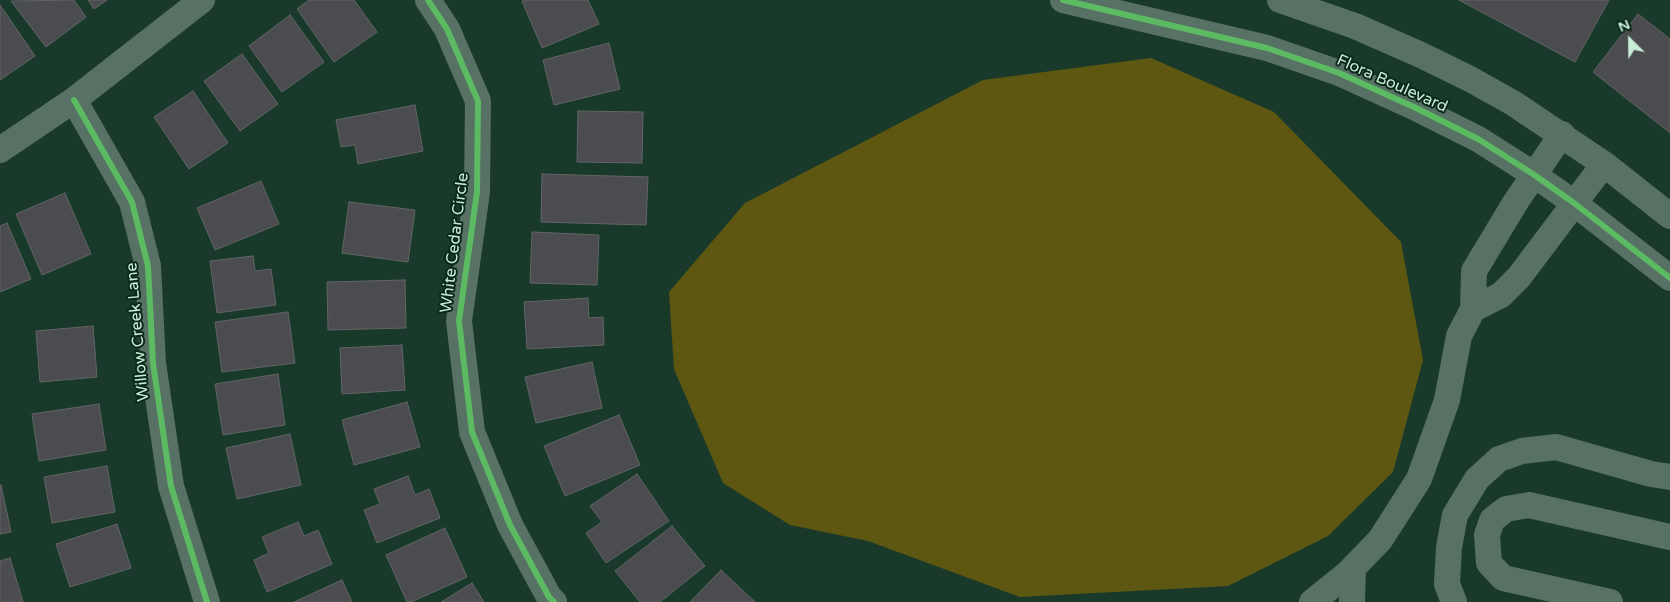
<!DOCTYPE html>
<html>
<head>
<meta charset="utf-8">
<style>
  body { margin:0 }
  #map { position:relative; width:1670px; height:602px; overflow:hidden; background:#193a2b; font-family:"Varela Round",sans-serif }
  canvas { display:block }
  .north { position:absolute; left:1605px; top:15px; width:50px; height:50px; -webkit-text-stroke:4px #0a291a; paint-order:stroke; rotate:337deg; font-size:14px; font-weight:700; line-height:20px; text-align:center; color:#caedd8 }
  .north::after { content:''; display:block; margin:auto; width:18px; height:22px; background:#caedd8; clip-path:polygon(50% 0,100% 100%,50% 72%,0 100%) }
</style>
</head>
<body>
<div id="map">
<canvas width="1670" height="602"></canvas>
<div class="north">N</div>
</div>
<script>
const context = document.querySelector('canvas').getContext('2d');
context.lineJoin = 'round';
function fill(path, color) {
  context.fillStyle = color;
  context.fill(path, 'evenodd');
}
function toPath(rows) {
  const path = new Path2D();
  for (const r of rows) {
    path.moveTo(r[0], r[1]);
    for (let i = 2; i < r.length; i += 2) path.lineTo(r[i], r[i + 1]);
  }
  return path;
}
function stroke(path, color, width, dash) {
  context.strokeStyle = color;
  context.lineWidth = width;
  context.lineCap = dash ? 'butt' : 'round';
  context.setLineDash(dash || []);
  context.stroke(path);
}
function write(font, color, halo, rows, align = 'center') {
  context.font = font + ' "Varela Round",sans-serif';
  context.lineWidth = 4;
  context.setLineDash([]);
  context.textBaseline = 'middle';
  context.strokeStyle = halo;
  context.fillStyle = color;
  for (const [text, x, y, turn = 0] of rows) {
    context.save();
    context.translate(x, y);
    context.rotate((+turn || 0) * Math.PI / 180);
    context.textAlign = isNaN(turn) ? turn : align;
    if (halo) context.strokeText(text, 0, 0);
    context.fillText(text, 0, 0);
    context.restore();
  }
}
fill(toPath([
  [1151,58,1274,112,1401,242,1423,360,1393,472,1328,536,1228,586,1020,597,868,541,790,525,723,483,674,369,669,292,745,203,983,80]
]), '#5d5712');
const building = toPath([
  [74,0,86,17,46,47,11,1,74,0],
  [88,0,107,0,94,9,88,0],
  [309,0,354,0,377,32,334,62,297,9,309,0],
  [524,0,588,0,599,24,542,48,522,1,524,0],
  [1459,0,1609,0,1575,62,1459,0],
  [0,5,35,56,0,80,0,5],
  [1638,14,1670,39,1670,133,1593,72,1638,14],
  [290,15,324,62,282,92,249,46,290,15],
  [609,43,620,89,554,105,543,60,609,43],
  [242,54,278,104,240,131,204,81,242,54],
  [193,91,228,143,189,169,154,117,193,91],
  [415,105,423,151,358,164,355,145,341,147,336,120,415,105],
  [578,111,643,112,642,163,577,162,578,111],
  [542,174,648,177,646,225,541,222,542,174],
  [261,181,279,224,215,250,197,208,261,181],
  [65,193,91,254,42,275,16,214,65,193],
  [349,202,415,210,408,262,342,253,349,202],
  [7,223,31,279,0,292,0,226,7,223],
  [532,232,599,235,597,285,530,283,532,232],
  [253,256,255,271,271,269,276,305,217,313,210,261,253,256],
  [405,280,406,328,328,330,327,282,405,280],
  [588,298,589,318,603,317,604,345,527,349,524,302,588,298],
  [288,312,295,363,222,372,215,322,288,312],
  [93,326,97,377,40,382,36,331,93,326],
  [402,345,405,390,342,394,340,348,402,345],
  [592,362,602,408,536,423,525,377,592,362],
  [278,374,285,425,223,435,215,384,278,374],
  [407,402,420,447,354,465,342,420,407,402],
  [99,404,106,450,39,461,32,414,99,404],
  [619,415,640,465,565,496,544,446,619,415],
  [290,434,301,485,237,499,226,448,290,434],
  [107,466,115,512,52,523,44,477,107,466],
  [637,474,669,521,606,563,586,533,602,522,590,506,637,474],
  [408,476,415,495,429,489,440,518,377,543,364,510,380,504,374,489,408,476],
  [1,485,11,532,0,534,0,485,1,485],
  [298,522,304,536,318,530,332,564,267,592,254,560,269,553,262,537,298,522],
  [117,524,131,568,70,587,56,544,117,524],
  [672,526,705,566,660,602,640,602,615,571,672,526],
  [445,528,467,577,411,602,407,602,386,555,445,528],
  [10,558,23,602,0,602,0,561,10,558],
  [721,570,755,602,690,602,721,570],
  [342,580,352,602,294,602,342,580],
  [472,583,484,602,441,602,472,583]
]);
fill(building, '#4b4c4f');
stroke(building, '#626566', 1);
stroke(toPath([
  [428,0,447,29,478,101,477,192,459,321,472,432,510,525,549,597,554,602],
  [1063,0,1267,48,1339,73,1416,108,1478,139,1533,174,1574,203,1670,278],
  [1280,0,1355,26,1421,55,1470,79,1513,103,1604,164,1670,216],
  [74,100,132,202,148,266,153,363,171,486,207,602],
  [0,150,74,100,202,0],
  [1473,309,1501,295,1519,277,1604,164],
  [1312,602,1348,573,1380,540,1419,479,1447,400,1459,336,1473,309,1474,271,1515,203,1562,134],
  [1352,602,1353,568],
  [1454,602,1447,584,1449,547,1455,515,1477,479,1499,459,1522,451,1556,447,1651,474,1670,477],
  [1610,602,1503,578,1489,563,1487,535,1492,520,1506,509,1529,505,1670,537]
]), '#577164', 26);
stroke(toPath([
  [428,0,447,29,478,101,477,192,459,321,472,432,510,525,549,597,554,602],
  [1063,0,1267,48,1339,73,1416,108,1478,139,1533,174,1574,203,1670,278],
  [74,100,132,202,148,266,153,363,171,486,207,602]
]), '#5cba63', 6);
write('16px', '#caedd8', '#0a291a', [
  ["Flora Boulevard",1392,84,24],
  ["White Cedar Circle",455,243,-83],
  ["Willow Creek Lane",138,332,-95]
]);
</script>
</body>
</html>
